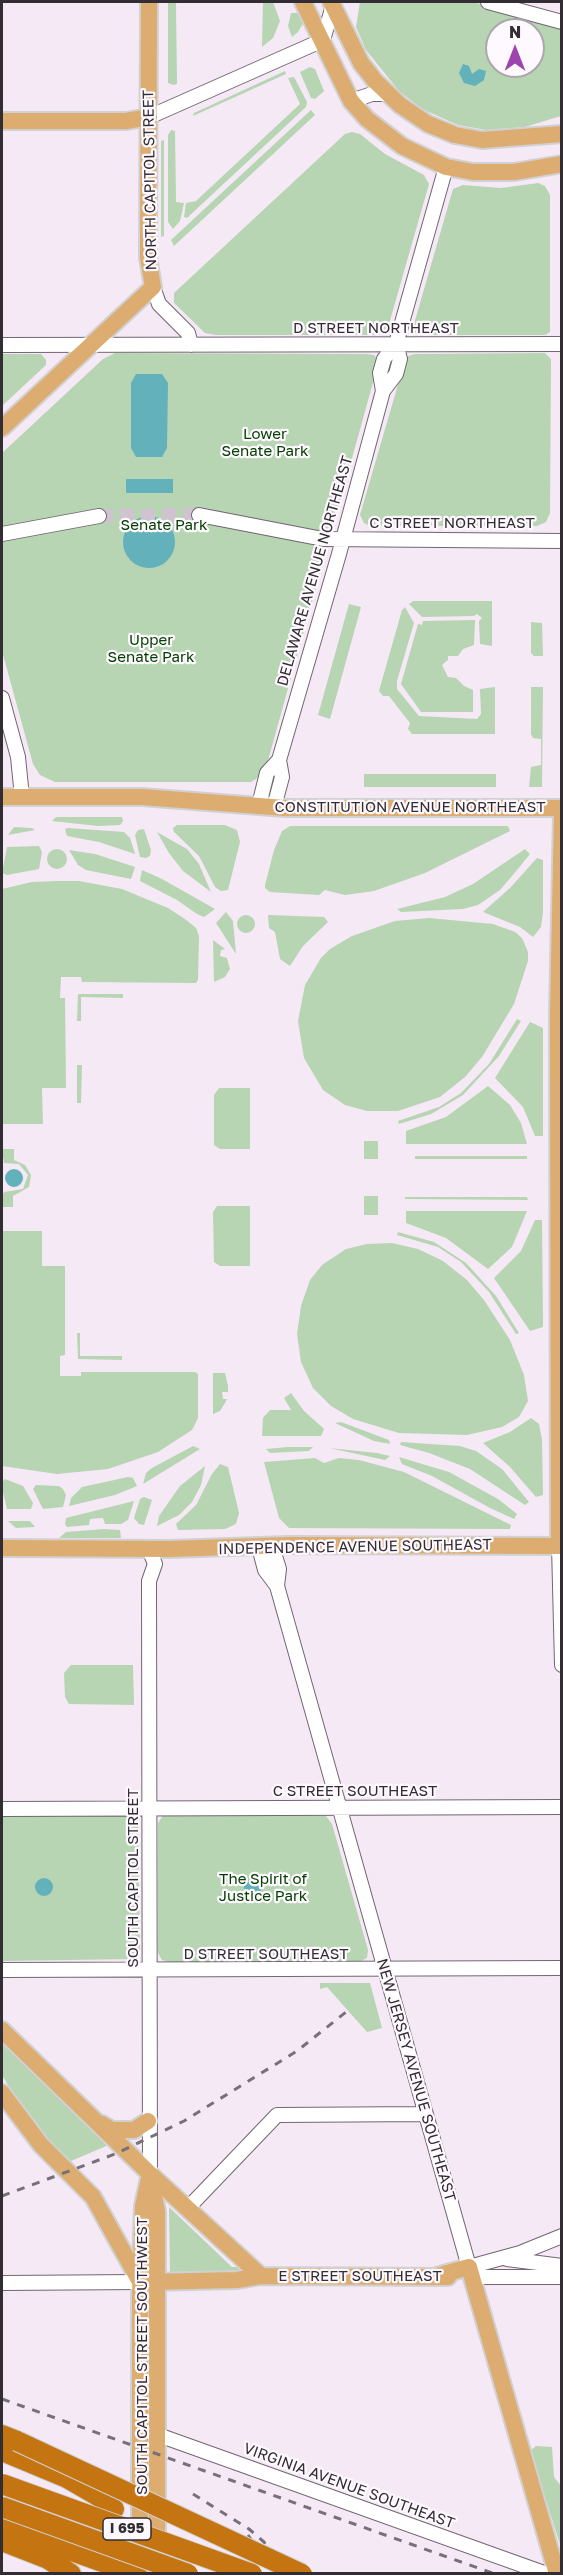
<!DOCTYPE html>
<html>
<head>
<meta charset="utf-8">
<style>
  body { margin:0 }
  #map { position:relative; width:563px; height:2575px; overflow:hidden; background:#f6e9f6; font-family:"Golos Text",sans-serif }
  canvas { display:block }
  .frame { position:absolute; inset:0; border:3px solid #322d32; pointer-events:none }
  .north { position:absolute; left:485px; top:18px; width:60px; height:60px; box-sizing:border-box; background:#fef9fe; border:2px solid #aca7ac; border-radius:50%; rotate:0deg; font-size:16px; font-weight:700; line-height:24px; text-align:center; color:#322d32 }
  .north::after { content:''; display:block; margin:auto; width:21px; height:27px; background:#9e44af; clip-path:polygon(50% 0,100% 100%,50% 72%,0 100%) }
</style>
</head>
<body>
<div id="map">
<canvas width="563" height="2575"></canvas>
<div class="frame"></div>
<div class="north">N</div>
</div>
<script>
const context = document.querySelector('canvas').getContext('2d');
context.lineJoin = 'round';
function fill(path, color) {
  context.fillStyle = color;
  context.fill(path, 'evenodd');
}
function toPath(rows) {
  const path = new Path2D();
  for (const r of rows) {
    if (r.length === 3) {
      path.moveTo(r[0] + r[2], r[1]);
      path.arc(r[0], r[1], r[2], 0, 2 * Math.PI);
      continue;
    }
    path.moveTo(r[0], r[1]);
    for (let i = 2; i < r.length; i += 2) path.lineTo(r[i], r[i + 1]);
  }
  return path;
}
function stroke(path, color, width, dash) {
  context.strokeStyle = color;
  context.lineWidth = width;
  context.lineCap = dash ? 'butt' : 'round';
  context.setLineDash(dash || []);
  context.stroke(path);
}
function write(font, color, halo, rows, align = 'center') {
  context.font = font + ' "Golos Text",sans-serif';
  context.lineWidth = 4.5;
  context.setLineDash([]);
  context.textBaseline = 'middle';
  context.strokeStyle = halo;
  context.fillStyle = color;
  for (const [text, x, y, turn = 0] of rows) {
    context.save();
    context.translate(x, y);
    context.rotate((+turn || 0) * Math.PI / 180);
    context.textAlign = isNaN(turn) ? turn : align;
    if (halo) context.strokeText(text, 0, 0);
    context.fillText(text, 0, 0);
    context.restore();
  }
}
fill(toPath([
  [168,2,176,2,177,84,173,85,168,83],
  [263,2,273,2,280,21,273,38,262,47],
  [360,2,473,2,561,27,561,116,525,127,486,130,458,125,422,109,399,91,366,50,356,27],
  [497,30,533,30,533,66,497,66],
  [291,13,300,13,304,22,298,32,292,37,288,26],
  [310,67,315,69,324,91,315,99,311,98,300,72],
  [285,71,286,74,193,116,194,113],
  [294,77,307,102,306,107,187,218,184,217,186,203,196,201,300,104,288,78],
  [311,110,315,115,174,246,171,240],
  [171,130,175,131,176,202,184,203,180,221,173,229,168,222,168,135],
  [352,132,360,134,385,154,424,175,429,184,387,331,377,335,216,335,205,333,174,303,174,293,345,134],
  [164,140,164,236,161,237,161,141],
  [538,183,545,186,550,195,550,332,545,335,425,335,415,332,414,324,453,189,463,185,501,188],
  [115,353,367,354,374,355,379,361,267,764,259,777,251,782,55,782,40,775,33,764,2,651,2,453,103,359],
  [545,353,551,359,550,513,546,522,537,526,370,526,364,523,360,515,406,357,414,354],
  [2,354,41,354,46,360,46,365,2,406],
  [413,601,492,601,492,646,480,644,479,621,482,618,477,614,474,616,422,617,409,604],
  [349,604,361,607,330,719,318,715],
  [405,607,414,623,397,681,397,689,419,716,477,719,481,714,480,689,495,687,495,734,412,734,408,729,410,723,389,696,383,696,379,691,402,610],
  [475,620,474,645,463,649,458,656,448,656,448,660,442,665,448,677,456,678,464,686,473,690,473,712,421,712,401,684,418,624,422,625,423,621],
  [531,622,542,623,543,656,534,656,531,653],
  [531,687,543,687,542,787,529,787,531,767,541,765,541,739,533,738,531,734],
  [364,774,496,774,496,787,364,787],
  [56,817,122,817,123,821,120,825,98,826,52,821],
  [177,825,225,825,237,830,240,842,228,890,221,891,215,887,199,856,174,832,173,828],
  [290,826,508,826,510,831,425,873,374,891,345,895,325,890,319,895,270,892,265,888,265,885,274,850,282,831],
  [14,827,32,828,35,830,8,835],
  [68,828,124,832,130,838,135,854,99,842,67,836,65,829],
  [144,829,151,850,150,856,146,858,140,857,135,835,138,830],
  [157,832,187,849,199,864,211,892,183,871,169,853],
  [39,846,42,852,39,869,7,875,2,873,7,847],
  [57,859,10],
  [525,849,530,854,517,870,500,890,478,905,463,909,401,912,397,909,445,897,473,884],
  [69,850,95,854,135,867,131,879,86,870,78,865],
  [537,858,543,860,543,912,541,927,533,937,520,927,483,912,510,888],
  [142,870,162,879,215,909,204,917,197,914,177,900,140,881],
  [57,881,79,881,122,889,168,908,185,919,196,928,199,936,198,980,196,983,82,982,81,977,61,977,60,998,65,998,66,1088,42,1088,43,1124,2,1124,2,889,32,882],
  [226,912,233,921,236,954,216,923],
  [268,915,324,917,328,922,303,946,290,966,280,959,275,932,269,928],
  [246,924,9],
  [429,918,493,924,515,932,522,938,528,952,528,961,514,1004,482,1057,465,1077,440,1097,398,1111,367,1111,345,1105,323,1090,304,1058,298,1021,305,985,321,958,330,949,352,936,395,921],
  [213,940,225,949,221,950,220,956,227,958,230,969,225,977,214,982],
  [78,994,123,994,123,998,81,997,81,1021,77,1021],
  [517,1019,521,1021,499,1056,463,1095,431,1114,399,1124,398,1121,439,1107,461,1093,489,1064],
  [530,1022,543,1028,543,1136,535,1136,523,1107,495,1078],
  [77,1065,82,1065,81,1103,77,1103],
  [488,1086,510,1105,521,1123,527,1144,406,1144,406,1131,446,1117],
  [219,1088,250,1088,250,1149,220,1149,214,1145,214,1095],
  [364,1141,378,1141,378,1159,364,1159],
  [2,1149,14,1149,14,1160,25,1165,31,1175,29,1187,13,1196,13,1207,2,1207,2,1197,4,1192,23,1189,28,1175,19,1164,4,1163],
  [415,1156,527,1156,527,1159,415,1159],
  [364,1196,378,1196,378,1215,364,1215],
  [405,1197,527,1197,528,1200,405,1199],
  [221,1206,250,1206,250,1266,220,1266,214,1262,213,1212,217,1206],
  [406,1211,527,1211,512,1247,488,1269,446,1238,406,1223],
  [535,1220,542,1220,543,1327,530,1331,494,1278,521,1251],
  [2,1231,42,1231,42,1266,65,1266,65,1355,60,1356,60,1376,81,1376,81,1372,195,1372,198,1374,198,1418,192,1430,158,1452,108,1469,57,1474,2,1466],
  [398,1232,434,1242,466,1263,496,1296,519,1333,516,1334,489,1292,461,1262,438,1247,397,1235],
  [392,1243,418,1249,443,1261,467,1280,484,1300,510,1340,524,1375,528,1401,519,1417,502,1427,467,1435,399,1433,353,1419,331,1406,313,1388,301,1362,297,1334,301,1306,310,1280,322,1265,346,1249,367,1244],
  [77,1333,80,1333,80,1356,122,1356,122,1360,78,1359],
  [213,1373,225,1373,228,1386,228,1392,222,1392,223,1399,227,1399,225,1403,220,1411,213,1414],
  [291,1393,304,1411,324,1429,321,1436,262,1436,263,1418,270,1410,291,1410,284,1398],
  [531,1418,539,1424,542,1440,543,1495,536,1497,510,1467,483,1443,510,1432],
  [341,1422,389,1440,390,1444,374,1441,335,1423],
  [401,1442,460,1446,476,1451,502,1469,529,1502,525,1505,470,1469,429,1453,400,1445],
  [193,1446,200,1449,143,1484,146,1473,152,1468],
  [288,1447,313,1447,309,1451,270,1453,266,1449],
  [329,1448,377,1453,390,1456,385,1460],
  [399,1457,449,1472,498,1499,517,1514,514,1519,490,1508,432,1476,402,1464],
  [315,1458,324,1463,339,1458,359,1460,404,1472,511,1525,510,1529,289,1528,279,1518,264,1462],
  [220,1464,228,1467,239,1513,236,1524,225,1529,178,1530,176,1524,196,1505,212,1474],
  [205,1466,201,1485,192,1502,179,1515,157,1526,159,1516,180,1486],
  [128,1477,133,1478,137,1486,115,1495,69,1506,71,1498,82,1487],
  [5,1479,23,1486,33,1503,31,1509,7,1509,2,1488,2,1482],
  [36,1485,59,1486,63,1489,66,1495,63,1507,43,1509,33,1489],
  [144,1497,152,1500,144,1525,139,1524,134,1518,140,1499],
  [134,1501,128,1520,121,1524,105,1524,103,1518,90,1519,89,1525,67,1527,65,1524,66,1518],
  [8,1521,30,1521,35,1527,16,1528],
  [104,1529,120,1530,121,1538,59,1538,66,1532],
  [71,1665,133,1665,134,1705,69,1704,65,1697,64,1673],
  [2,1814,132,1814,138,1819,140,1952,137,1959,2,1961],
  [164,1814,326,1816,332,1824,368,1950,367,1958,359,1962,169,1962,162,1960,158,1953,158,1823],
  [320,1983,370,1983,382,2028,367,2032,327,1987,320,1989],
  [2,2041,87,2122,111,2144,71,2161,49,2142,27,2117,2,2075],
  [169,2207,232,2267,237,2267,242,2272,170,2275],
  [536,2446,552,2447,554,2477,561,2486,561,2547,530,2451]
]), '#b7d4b3');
fill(toPath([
  [463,64,469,66,472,74,479,69,486,71,484,80,475,86,464,83,459,73],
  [136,374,162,374,168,383,167,448,162,457,136,457,131,448,131,383],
  [126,479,173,479,173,493,126,493],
  [149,542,26],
  [14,1178,9],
  [44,1887,9],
  [253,1887,9]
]), '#62b1bb');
stroke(toPath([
  [99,516,199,515]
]), '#cfc3cf', 14, [14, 7]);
const minor = toPath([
  [488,2,562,22],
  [351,101,372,94,387,94],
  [149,117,323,40,334,2],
  [153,287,159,304,188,333,191,345],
  [2,345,562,344],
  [383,391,380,373,384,359,396,344,446,167],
  [199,515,323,539,562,541],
  [2,534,99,516],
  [2,698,18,757,22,797],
  [259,805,267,773,279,760],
  [274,807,282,777,279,760,339,554,383,391,396,374,400,359,396,344],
  [272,1546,279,1569,277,1586],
  [559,1546,562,1665],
  [259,1547,265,1570,277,1586,469,2267,520,2253,562,2236],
  [149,1549,155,1564,149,1581,150,2174],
  [2,1809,562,1807],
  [2,1970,562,1968],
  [187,2209,277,2115,426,2114],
  [507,2259,562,2266],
  [471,2277,562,2277],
  [2,2283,140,2282],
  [150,2432,547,2574]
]);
const major = toPath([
  [303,2,351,101,367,119,402,146,446,167,473,172,514,172,562,164],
  [331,2,361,63,375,81,400,105,428,124,455,135,482,140,562,134],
  [2,121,126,121,149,117],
  [2,428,153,287,148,257,149,2],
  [2,797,142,797,285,808,562,808],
  [559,1546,558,1015,562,812],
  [2,1548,169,1549,289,1545,562,1546],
  [2,2030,150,2174,261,2276],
  [2,2093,41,2145,93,2197,140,2282],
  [102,2124,112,2130,134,2130,148,2121],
  [151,2181,157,2211,157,2574],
  [437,2276,469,2267,557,2574],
  [147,2282,237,2280,261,2276,448,2277],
  [140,2568,140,2295,143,2206,150,2174]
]);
const highway = toPath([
  [2,2435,17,2441],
  [2,2451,67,2478,98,2496,114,2509],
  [2,2526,136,2574],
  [2,2541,48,2559,71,2574]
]);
stroke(minor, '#716671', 16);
stroke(major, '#d2d1d2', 20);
stroke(highway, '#d2d1d2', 22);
stroke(minor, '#fff', 14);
stroke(major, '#dcac70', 16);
stroke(highway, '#c47511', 20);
stroke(toPath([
  [2,2196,115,2154,184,2121,297,2051,346,2012],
  [2,2399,495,2574],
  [193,2494,249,2529,264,2542,286,2574],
  [248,2535,274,2574]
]), '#787078', 3, [8, 8]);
const highwayBridge = toPath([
  [17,2441,302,2574],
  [2,2484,252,2574],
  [2,2507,188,2574]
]);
stroke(highwayBridge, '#d2d1d2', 22, []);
stroke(highwayBridge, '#c47511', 20);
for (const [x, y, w] of [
  [127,2529,48]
]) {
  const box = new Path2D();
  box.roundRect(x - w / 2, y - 11, w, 22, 4.5);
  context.fillStyle = '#fef9fe';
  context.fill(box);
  stroke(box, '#322d32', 1.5);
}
write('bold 14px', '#322d32', null, [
  ["I 695",127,2529]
]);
write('15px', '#322d32', '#fef9fe', [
  ["NORTH CAPITOL STREET",150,180,-91],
  ["D STREET NORTHEAST",376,328],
  ["C STREET NORTHEAST",452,523],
  ["DELAWARE AVENUE NORTHEAST",315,571,-74],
  ["CONSTITUTION AVENUE NORTHEAST",410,807],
  ["INDEPENDENCE AVENUE SOUTHEAST",355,1547,-1],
  ["C STREET SOUTHEAST",355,1791],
  ["SOUTH CAPITOL STREET",133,1878,-90],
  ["D STREET SOUTHEAST",266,1954],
  ["NEW JERSEY AVENUE SOUTHEAST",416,2080,74],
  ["E STREET SOUTHEAST",360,2276],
  ["SOUTH CAPITOL STREET SOUTHWEST",142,2356,-90],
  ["VIRGINIA AVENUE SOUTHEAST",349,2486,20]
]);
write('15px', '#044000', '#fef9fe', [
  ["Lower",265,434],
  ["Senate Park",265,451],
  ["Senate Park",164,525],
  ["Upper",151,640],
  ["Senate Park",151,657],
  ["The Spirit of",263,1879],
  ["Justice Park",263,1896]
]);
</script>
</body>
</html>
